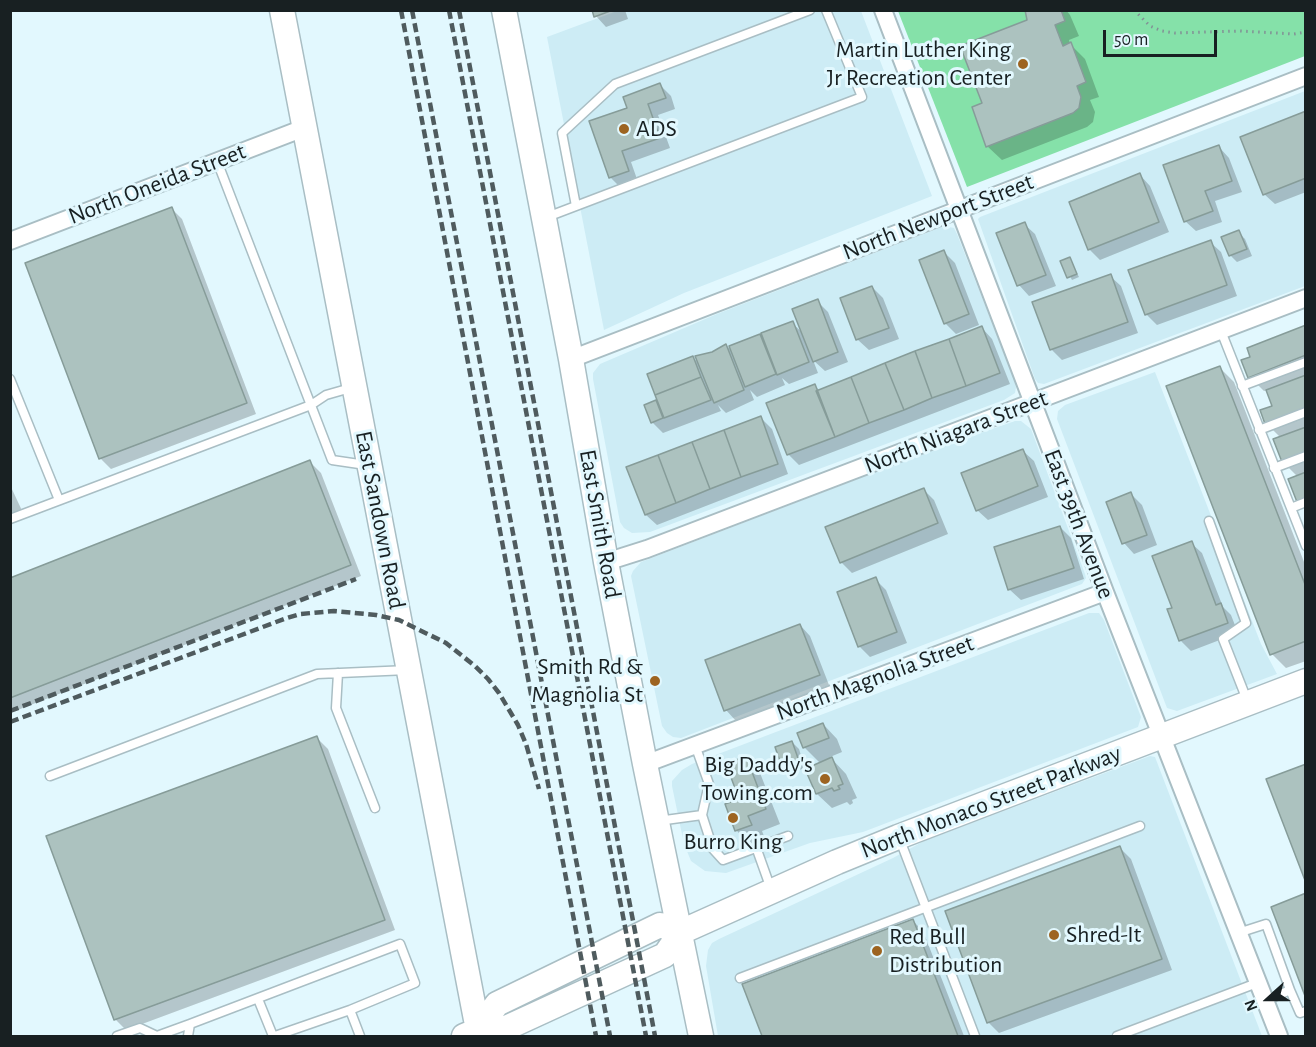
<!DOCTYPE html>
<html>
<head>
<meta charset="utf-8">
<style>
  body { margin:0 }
  #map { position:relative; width:1316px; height:1047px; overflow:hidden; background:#e2f8fe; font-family:"Alegreya Sans",sans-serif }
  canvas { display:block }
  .frame { position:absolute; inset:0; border:12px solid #182022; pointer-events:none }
  .north { position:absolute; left:1238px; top:969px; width:60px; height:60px; -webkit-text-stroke:4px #e2f8fe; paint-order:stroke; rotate:249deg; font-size:16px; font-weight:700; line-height:24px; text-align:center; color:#182022 }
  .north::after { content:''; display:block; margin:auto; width:21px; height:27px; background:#182022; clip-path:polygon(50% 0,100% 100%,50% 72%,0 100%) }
  .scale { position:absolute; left:1103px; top:30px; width:114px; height:27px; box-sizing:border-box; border:3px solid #182022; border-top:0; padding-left:8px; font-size:18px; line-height:21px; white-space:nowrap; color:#182022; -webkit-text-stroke:4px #e2f8fe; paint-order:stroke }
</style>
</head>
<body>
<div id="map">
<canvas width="1316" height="1047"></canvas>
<div class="frame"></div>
<div class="north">N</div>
<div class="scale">50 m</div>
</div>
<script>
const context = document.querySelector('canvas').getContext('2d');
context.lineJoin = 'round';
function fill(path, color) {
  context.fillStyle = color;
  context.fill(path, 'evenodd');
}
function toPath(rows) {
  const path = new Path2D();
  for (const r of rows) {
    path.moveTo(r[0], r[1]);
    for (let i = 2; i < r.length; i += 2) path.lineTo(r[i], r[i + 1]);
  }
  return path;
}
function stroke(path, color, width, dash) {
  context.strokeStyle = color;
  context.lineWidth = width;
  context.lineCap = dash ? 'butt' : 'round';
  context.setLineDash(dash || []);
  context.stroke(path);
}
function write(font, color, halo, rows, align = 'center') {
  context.font = font + ' "Alegreya Sans",sans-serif';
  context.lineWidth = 6;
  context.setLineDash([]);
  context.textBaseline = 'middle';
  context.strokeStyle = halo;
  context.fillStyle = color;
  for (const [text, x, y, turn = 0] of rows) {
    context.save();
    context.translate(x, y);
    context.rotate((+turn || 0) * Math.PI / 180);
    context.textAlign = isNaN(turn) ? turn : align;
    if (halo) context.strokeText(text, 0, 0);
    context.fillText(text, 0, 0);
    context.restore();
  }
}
fill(toPath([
  [617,11,861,11,932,196,684,293,604,330,547,37],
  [1305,91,1305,286,1044,384,1038,383,1035,379,978,219,980,217],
  [944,226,954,228,957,234,1015,381,1016,387,1015,393,1004,400,650,532,632,533,624,528,620,522,593,379,593,373,600,364,717,314],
  [1155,372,1261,644,1277,674,1177,711,1167,708,1057,419,1058,411,1065,405],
  [1015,421,1021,421,1031,429,1085,574,1086,578,1082,584,681,738,673,737,667,733,662,726,631,576,633,571,641,562,951,443],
  [1089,613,1099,613,1104,620,1141,717,1138,727,863,832,810,843,726,873,705,871,691,861,684,844,672,786,672,781,682,770,692,764,768,735],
  [1150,756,1155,757,1262,1036,718,1036,706,966,708,950,712,943,719,939,893,858,924,841]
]), '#cdecf5');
fill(toPath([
  [898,11,1305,11,1305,56,967,187]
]), '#85e1a9');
fill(toPath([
  [594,10,625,10,628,19,606,27,596,16],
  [1029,10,1066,10,1070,15,1079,36,1069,40,1070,44,1085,59,1099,97,1090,100,1095,112,1093,122,1087,127,1002,160,987,146,984,104,1029,21],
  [660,85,671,96,675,109,658,115,670,148,631,162,638,182,621,188,610,177,628,108],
  [1306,113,1306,192,1275,204,1264,194],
  [1219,147,1229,158,1242,192,1215,201,1222,222,1196,231,1185,221],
  [1140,175,1150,186,1169,232,1100,260,1089,249],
  [172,209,182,219,256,414,111,469,101,459,26,264],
  [1024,224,1035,234,1056,286,1029,296,1019,285],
  [1238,232,1245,239,1252,256,1237,262,1230,255],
  [1210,242,1221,252,1237,296,1157,325,1146,314],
  [944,252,955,263,979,325,956,334,945,323],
  [1069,258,1079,277,1072,280,1062,261],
  [1110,276,1121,286,1138,333,1062,360,1051,349],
  [872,287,883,298,899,339,869,350,858,340,842,299],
  [817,301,828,312,848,362,825,371,813,360,818,373,789,384,782,378,785,385,757,397,750,390,754,400,726,413,718,405,721,411,663,433,652,422,646,405,659,400,693,358,701,365,713,353,726,345,733,352,760,336,767,342,792,323,804,334],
  [1306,327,1306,508,1298,501,1298,477,1283,462,1281,438,1266,423,1274,406,1268,390,1264,391,1250,377],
  [982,328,992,339,1010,384,799,465,788,454,815,386,820,391],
  [1219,367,1234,382,1306,567,1306,661,1286,668,1272,654],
  [761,418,772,429,788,474,657,525,646,515,628,468],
  [1023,451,1034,461,1048,497,988,520,977,510],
  [310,462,321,473,361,576,10,713,10,579],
  [10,485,25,517,10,523],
  [923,489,934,500,948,534,852,573,841,562],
  [1131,494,1142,505,1157,545,1134,554,1124,543],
  [1060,527,1071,538,1084,579,1021,600,1010,590,996,548],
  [1191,543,1202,553,1223,607,1231,615,1238,633,1191,651,1181,641,1169,610,1174,608],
  [875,579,886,590,907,643,870,657,859,646],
  [800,625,810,636,829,685,736,721,726,710],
  [823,724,837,739,842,752,830,757,846,774,857,798,852,800,853,803,850,805,847,802,832,808,817,794,807,770,821,764,804,747],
  [317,738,328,749,395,930,126,1030,115,1019],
  [792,742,799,749,805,768,790,773,783,766],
  [745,758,760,773,780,824,762,831,765,839,751,845,736,830],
  [1120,848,1131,859,1172,970,999,1033,988,1022],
  [913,921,923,931,964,1036,764,1036,744,985]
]), '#0003');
const building = toPath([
  [592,10,613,10,594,17,592,10],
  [1061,10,1065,21,1055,25,1063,46,1071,42,1086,82,1077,86,1081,97,1079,108,1073,113,986,147,972,107,982,103,960,46,1027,20,1025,10,1061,10],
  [660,83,666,98,648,104,660,138,622,151,629,171,609,178,589,121,627,108,623,97,660,83],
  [1306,111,1306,178,1263,195,1240,137,1306,111],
  [1219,145,1232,181,1205,191,1213,211,1184,222,1163,165,1219,145],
  [1140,173,1159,222,1088,250,1069,202,1140,173],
  [172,207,247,403,99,459,25,263,172,207],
  [1025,222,1046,275,1017,286,996,233,1025,222],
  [1239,230,1247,249,1229,256,1221,237,1239,230],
  [1211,240,1227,285,1145,315,1128,270,1211,240],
  [944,250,969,314,944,324,919,260,944,250],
  [1070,257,1077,274,1067,278,1060,261,1070,257],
  [1111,274,1128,322,1050,350,1032,302,1111,274],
  [872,286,889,328,856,340,840,298,872,286],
  [818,299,838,352,813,362,792,309,818,299],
  [793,321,809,362,777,375,761,333,793,321],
  [1306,325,1306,355,1248,378,1241,360,1250,357,1247,348,1306,325],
  [982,326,1000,373,966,386,949,339,982,326],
  [760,334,776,374,745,387,729,346,760,334],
  [949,339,966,386,932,398,915,351,949,339],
  [726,344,744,390,714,403,695,356,712,352,726,344],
  [915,351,932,398,904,410,885,363,915,351],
  [693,356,701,377,655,395,647,374,693,356],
  [885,363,904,410,869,423,851,377,885,363],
  [1220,366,1306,587,1306,641,1270,655,1166,386,1220,366],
  [1306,375,1306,409,1265,424,1260,410,1272,406,1266,390,1306,375],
  [701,377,711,400,664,418,655,395,701,377],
  [851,377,869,423,835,437,816,391,851,377],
  [815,384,835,437,787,455,766,403,815,384],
  [656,400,663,418,651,423,644,405,656,400],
  [761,416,778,464,741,477,724,430,761,416],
  [1306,427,1306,453,1282,462,1273,439,1306,427],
  [724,430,741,477,710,489,692,442,724,430],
  [692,442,710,489,676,503,658,455,692,442],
  [1023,449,1038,486,976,511,961,473,1023,449],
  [658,455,676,503,645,515,626,467,658,455],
  [310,460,351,565,10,698,10,578,310,460],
  [1306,472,1306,499,1297,502,1288,479,1306,472],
  [924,488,938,523,840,563,825,527,924,488],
  [1131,492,1147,535,1122,544,1106,502,1131,492],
  [1060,526,1074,568,1008,590,994,547,1060,526],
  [1192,541,1216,605,1221,603,1228,623,1179,641,1167,609,1172,608,1152,556,1192,541],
  [876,577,897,632,858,647,837,592,876,577],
  [800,624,820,675,724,711,705,660,800,624],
  [823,723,829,738,803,748,797,733,823,723],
  [317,736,385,920,114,1020,46,836,317,736],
  [792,741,799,761,782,767,775,747,792,741],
  [746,756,766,809,748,816,752,825,735,831,725,804,739,799,726,764,746,756],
  [832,757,843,784,838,786,840,789,834,791,832,788,816,794,805,769,832,757],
  [1306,764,1306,883,1266,779,1306,764],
  [1120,846,1162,959,987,1023,945,911,1120,846],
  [1306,893,1306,995,1305,996,1271,907,1306,893],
  [913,919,958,1036,762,1036,742,984,913,919]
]);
fill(building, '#acc2bf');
stroke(building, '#869c99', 1.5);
const lane = toPath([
  [217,161,332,460,366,465],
  [576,206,562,133,615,84,810,10],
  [547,217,862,97,826,10],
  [1221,331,1306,546],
  [10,379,59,500],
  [1242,386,1306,362],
  [1259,430,1306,412],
  [1274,468,1306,456],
  [1291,508,1306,502],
  [10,519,311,405,326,395,354,387],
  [1209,521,1246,623,1223,639,1247,700],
  [338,673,336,708,375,808],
  [695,745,709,784,702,815,713,849,723,860,788,836],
  [50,776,317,674,408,670],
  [658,821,702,815],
  [900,840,975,1036],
  [756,847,771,889],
  [1238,933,1266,924,1290,990],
  [740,978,1140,826],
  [258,999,273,1036],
  [1265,1001,1290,990,1300,1013,1306,1011],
  [350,1010,360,1036],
  [117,1036,140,1028,157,1036,190,1024],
  [188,1036,190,1024,400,944,415,983,350,1010,275,1036],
  [1117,1036,1257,983]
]);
const street = toPath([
  [883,10,1105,592,1279,1036],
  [10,241,304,128],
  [571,359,1306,76],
  [606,562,647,549,1306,298],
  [645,764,1105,592]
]);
const secondary = toPath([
  [282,10,478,1030],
  [504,10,571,359,606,562,645,764,701,1036],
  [681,932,837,862,898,837,1306,681],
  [478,1030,497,1004,660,925,681,932],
  [464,1036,478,1030,504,1029,665,955,681,932]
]);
stroke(lane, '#a9bec4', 11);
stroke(street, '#a9bec4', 20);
stroke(secondary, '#a9bec4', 27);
stroke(toPath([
  [1134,10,1150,26,1162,31,1175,33,1240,31,1294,34,1306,32]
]), '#829195', 3, [1.5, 4.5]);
stroke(lane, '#fff', 8);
stroke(street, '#fff', 16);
stroke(secondary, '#fff', 24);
stroke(toPath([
  [401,10,596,1036],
  [412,10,610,1036],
  [449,10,646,1036],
  [459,10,655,1036],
  [10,711,356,579],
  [10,722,284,619,300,614,334,611,376,615,399,620,446,643,475,666,488,679,499,693,518,725,526,744,539,789]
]), '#4f5b5e', 4.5, [9, 4.5]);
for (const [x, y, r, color] of [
  [1023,64,6,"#9d6421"],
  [624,129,6,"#9d6421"],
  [655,681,6,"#9d6421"],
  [825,779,6,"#9d6421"],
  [733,818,6,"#9d6421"],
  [1054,935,6,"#9d6421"],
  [877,951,6,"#9d6421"]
]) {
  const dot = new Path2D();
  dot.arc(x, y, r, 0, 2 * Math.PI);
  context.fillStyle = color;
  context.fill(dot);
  stroke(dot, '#e2f8fe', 2);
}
write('24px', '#182022', '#e2f8fe', [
  ["Martin Luther King",1011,50],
  ["Jr Recreation Center",1011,78],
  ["ADS",636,129,"left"],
  ["Smith Rd &",643,667],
  ["Magnolia St",643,695],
  ["Big Daddy's",813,765],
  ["Towing.com",813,793],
  ["Burro King",733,842,"center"],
  ["Shred-It",1066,935,"left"],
  ["Red Bull",889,937,"left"],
  ["Distribution",889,965,"left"]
], 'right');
write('24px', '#182022', '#e2f8fe', [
  ["North Oneida Street",157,184,-21],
  ["North Newport Street",938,217,-21],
  ["North Niagara Street",956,432,-21],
  ["East Sandown Road",380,520,79],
  ["East Smith Road",600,524,80],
  ["East 39th Avenue",1079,524,69],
  ["North Magnolia Street",875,678,-20],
  ["North Monaco Street Parkway",991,802,-21]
]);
</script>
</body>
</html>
